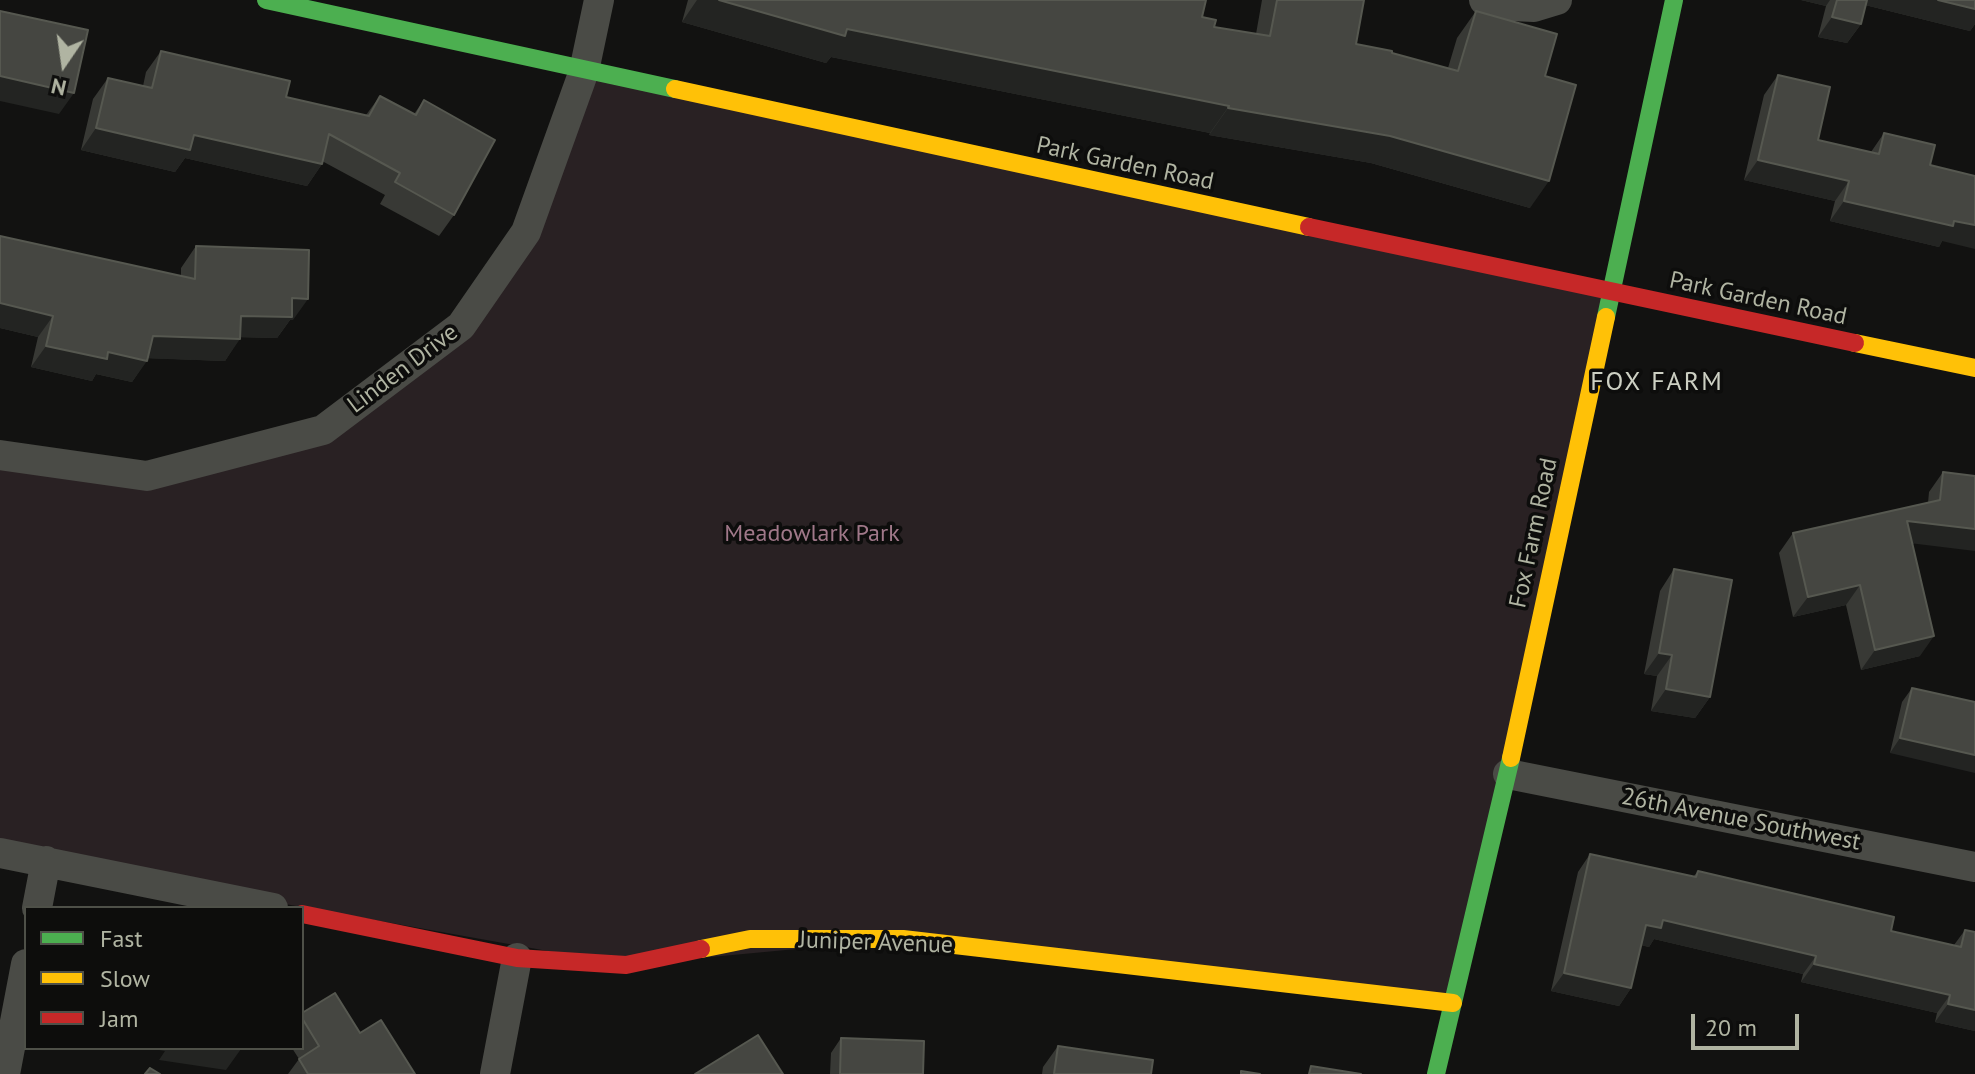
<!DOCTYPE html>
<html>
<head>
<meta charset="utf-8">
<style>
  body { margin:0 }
  #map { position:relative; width:1975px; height:1074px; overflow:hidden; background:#121211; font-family:"PT Sans",sans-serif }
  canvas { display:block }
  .legend { position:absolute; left:24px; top:906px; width:280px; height:144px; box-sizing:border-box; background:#0d0d0c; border:2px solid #4e5048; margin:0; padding:10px 14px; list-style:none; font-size:24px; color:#b0b4a2 }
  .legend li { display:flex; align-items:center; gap:16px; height:40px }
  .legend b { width:40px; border:2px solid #4e5048 }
  .north { position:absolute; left:24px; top:24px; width:80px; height:80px; -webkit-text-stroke:6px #0d0d0c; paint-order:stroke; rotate:193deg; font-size:22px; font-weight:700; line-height:32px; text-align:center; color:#b0b4a2 }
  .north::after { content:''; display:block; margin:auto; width:28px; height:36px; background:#b0b4a2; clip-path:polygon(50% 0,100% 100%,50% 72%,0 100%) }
  .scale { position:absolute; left:1691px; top:1014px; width:108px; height:36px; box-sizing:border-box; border:4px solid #b0b4a2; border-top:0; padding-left:10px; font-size:24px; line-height:28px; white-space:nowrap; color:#b0b4a2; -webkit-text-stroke:6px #0d0d0c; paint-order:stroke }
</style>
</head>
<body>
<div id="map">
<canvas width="1975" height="1074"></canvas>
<ul class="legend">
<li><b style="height:10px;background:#4caf50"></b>Fast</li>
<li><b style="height:10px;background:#ffc107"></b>Slow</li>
<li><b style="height:10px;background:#c62828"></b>Jam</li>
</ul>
<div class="north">N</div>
<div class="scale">20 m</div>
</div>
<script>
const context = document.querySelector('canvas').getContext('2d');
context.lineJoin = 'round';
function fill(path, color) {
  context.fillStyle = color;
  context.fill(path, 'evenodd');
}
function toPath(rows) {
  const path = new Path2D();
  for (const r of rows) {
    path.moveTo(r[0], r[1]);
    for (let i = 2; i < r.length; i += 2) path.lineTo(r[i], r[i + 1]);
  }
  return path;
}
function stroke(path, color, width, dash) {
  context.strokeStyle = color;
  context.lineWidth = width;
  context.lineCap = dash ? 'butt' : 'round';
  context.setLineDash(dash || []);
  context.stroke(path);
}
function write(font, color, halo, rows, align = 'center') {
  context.font = font + ' "PT Sans",sans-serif';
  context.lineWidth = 7;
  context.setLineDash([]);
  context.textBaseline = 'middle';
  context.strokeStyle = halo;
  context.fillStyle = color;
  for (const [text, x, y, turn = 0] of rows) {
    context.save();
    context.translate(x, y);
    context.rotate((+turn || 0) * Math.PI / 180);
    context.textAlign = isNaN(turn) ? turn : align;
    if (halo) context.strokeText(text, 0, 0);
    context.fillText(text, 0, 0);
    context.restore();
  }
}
fill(toPath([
  [584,71,1610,293,1453,1003,903,939,626,965,0,853,0,455,147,476,323,430,461,326,526,232]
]), '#292123');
stroke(toPath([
  [1484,0,1512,6,1534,7,1557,0],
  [0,455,147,476,323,430,461,326,526,232,584,71,599,0],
  [1508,774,1975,867],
  [0,853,273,908],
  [37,908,46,861],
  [5,1074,26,964],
  [495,1074,517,958]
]), '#4a4b46', 30);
stroke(toPath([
  [266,0,675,89],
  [1606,317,1674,0],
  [1436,1074,1511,758]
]), '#4caf50', 18);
stroke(toPath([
  [675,89,1309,227],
  [1855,343,1975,368],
  [1511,758,1606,317],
  [701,949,750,939,903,939,1453,1003]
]), '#ffc107', 18);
stroke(toPath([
  [1309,227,1855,343],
  [302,914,517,958,626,965,701,949]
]), '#c62828', 18);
fill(toPath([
  [688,0,1206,0,1202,17,1214,27,1256,34,1262,0,1364,0,1356,44,1448,68,1457,38,1476,11,1545,76,1530,208,1371,163,1209,135,1210,133,831,57,826,63,682,22],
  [1801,0,1975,0,1975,24,1970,31,1865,5,1861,24,1847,43,1818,37,1826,6],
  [161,51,286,97,366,115,380,96,414,114,424,100,454,215,439,236,380,204,385,195,322,161,322,164,307,186,185,158,175,172,81,150,93,99,108,78,143,86,146,72],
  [1778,75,1818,140,1871,152,1884,133,1930,165,1942,241,1939,247,1830,221,1835,201,1744,180,1764,95],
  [196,246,293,320,290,320,277,338,240,337,225,361,148,358,132,382,96,374,92,381,31,367,38,337,0,328,181,276,181,268],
  [1943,472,1975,476,1913,544,1920,656,1861,670,1846,605,1793,617,1779,553,1793,533,1928,503,1929,492],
  [1674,569,1710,697,1695,718,1651,711,1657,676,1644,674,1660,591],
  [1912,688,1975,702,1890,753,1902,702],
  [1590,854,1693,877,1698,871,1891,931,1954,945,1965,930,1975,1031,1935,1022,1937,1013,1801,982,1803,974,1654,939,1649,947,1641,945,1631,988,1619,1006,1551,991,1578,872],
  [302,1013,360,1033,415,1074,288,1074,299,1059,292,1048,302,1048],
  [841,1038,923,1074,830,1074,831,1053],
  [1058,1046,1151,1074,1042,1074,1043,1067]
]), '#383935');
fill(toPath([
  [697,0,719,0,847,29,1229,106,1210,133,831,57,826,63,682,22],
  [1801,0,1830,0,1826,6],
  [1859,0,1938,0,1975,9,1975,24,1970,31,1857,3],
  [1832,17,1861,24,1847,43,1818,37],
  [0,76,74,93,59,114,0,101],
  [1228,108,1390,136,1549,181,1530,208,1371,163,1209,135],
  [96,128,194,135,322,164,307,186,185,158,175,172,81,150],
  [1758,160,1849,181,1835,201,1744,180],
  [1844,201,1975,225,1975,249,1942,241,1939,247,1830,221],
  [292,298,308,299,293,320,290,320,277,338,226,337,241,316],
  [0,303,53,316,38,337,0,328],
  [153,336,240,339,225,361,138,358],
  [46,346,108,352,147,361,132,382,96,374,92,381,31,367],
  [1907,521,1975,529,1975,551,1893,541],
  [1860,585,1846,605,1793,617,1808,597],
  [1934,636,1920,656,1861,670,1875,650],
  [1659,653,1672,655,1657,676,1644,674],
  [1666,689,1710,697,1695,718,1651,711],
  [1900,738,1975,755,1975,773,1890,753],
  [1663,920,1816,956,1803,974,1654,939,1649,947,1633,943,1646,925],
  [1814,964,1950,995,1937,1013,1801,982],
  [1564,973,1631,988,1619,1006,1551,991],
  [1948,1004,1975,1010,1975,1031,1935,1022],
  [147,1048,236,1048,241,1049,226,1070,159,1060,165,1051]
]), '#232422');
const building = toPath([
  [719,0,1206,0,1202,17,1216,20,1214,27,1270,36,1277,0,1364,0,1356,44,1392,51,1392,53,1458,71,1476,11,1557,34,1545,76,1576,85,1549,181,1390,136,1228,108,1229,106,847,29,845,36,719,0],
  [1837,0,1867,0,1861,24,1832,17,1837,0],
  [1938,0,1975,0,1975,9,1938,0],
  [0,11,88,30,74,93,0,76,0,11],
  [161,51,290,81,286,97,369,116,380,96,416,115,424,100,495,140,454,215,395,182,400,173,329,134,322,164,194,135,190,150,96,128,108,78,152,88,161,51],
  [1778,75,1830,87,1818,140,1879,154,1884,133,1935,145,1930,165,1975,176,1975,225,1954,221,1953,226,1844,201,1849,181,1758,160,1778,75],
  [0,236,195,279,196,246,309,250,308,299,292,298,292,317,241,316,240,339,153,336,147,361,108,352,107,359,46,346,53,316,0,303,0,236],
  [1943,472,1975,476,1975,529,1907,521,1934,636,1875,650,1860,585,1808,597,1793,533,1940,500,1943,472],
  [1674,569,1732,580,1710,697,1666,689,1672,655,1659,653,1674,569],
  [1912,688,1975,702,1975,755,1900,738,1912,688],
  [1590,854,1696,877,1698,871,1894,917,1891,931,1961,947,1965,930,1975,932,1975,1010,1948,1004,1950,995,1814,964,1816,956,1663,920,1661,928,1646,925,1631,988,1564,973,1590,854],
  [335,993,360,1033,381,1020,415,1074,308,1074,299,1059,319,1046,302,1018,302,1013,335,993],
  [758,1035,783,1074,695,1074,758,1035],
  [841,1038,924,1041,923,1074,840,1074,841,1038],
  [1058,1046,1153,1060,1151,1074,1054,1074,1058,1046],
  [1311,1066,1361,1074,1309,1074,1311,1066],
  [150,1068,160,1074,145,1074,150,1068],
  [1241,1071,1260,1074,1241,1074,1241,1071]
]);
fill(building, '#454641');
stroke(building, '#565850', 2);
write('24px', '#b0b4a2', '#0d0d0c', [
  ["Park Garden Road",1125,164,12],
  ["Park Garden Road",1758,299,12],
  ["Linden Drive",403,369,-37],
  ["Fox Farm Road",1534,533,-78],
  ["26th Avenue Southwest",1741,820,11],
  ["Juniper Avenue",876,943,2]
]);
write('24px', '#a07889', '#0d0d0c', [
  ["Meadowlark Park",812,534]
]);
context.letterSpacing = '2px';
write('26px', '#cdd0c3', '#0d0d0c', [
  ["FOX FARM",1657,383]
]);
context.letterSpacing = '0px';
</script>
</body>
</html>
